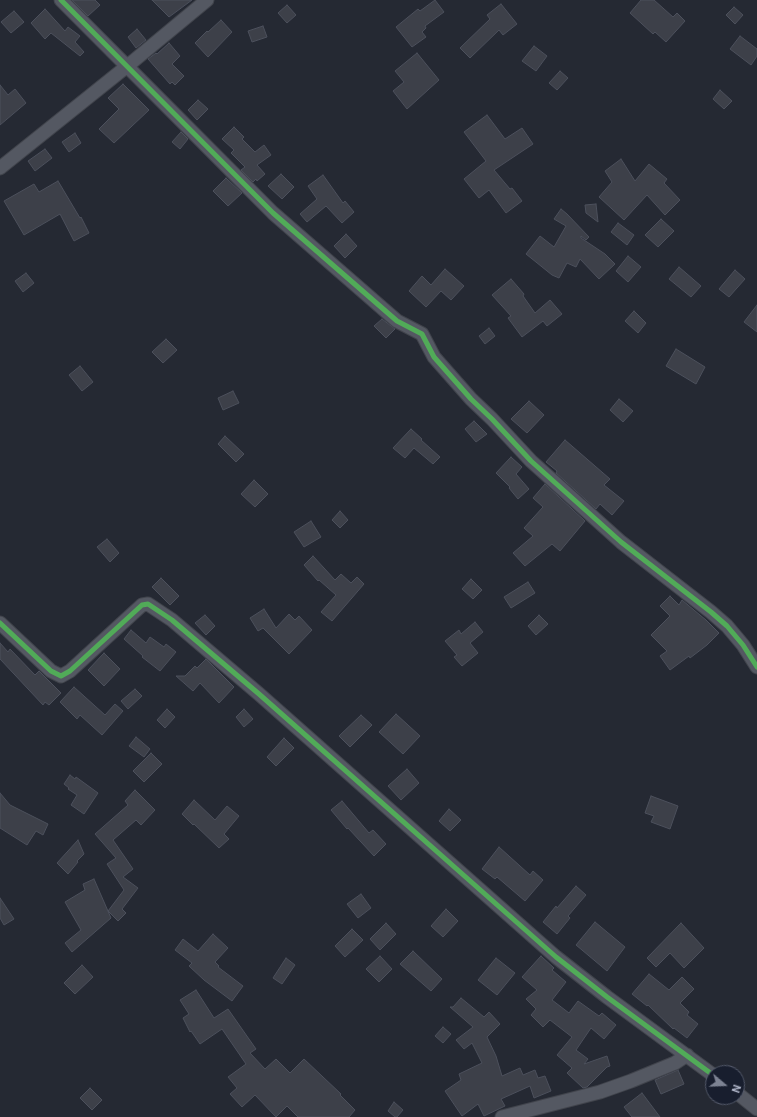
<!DOCTYPE html>
<html>
<head>
<meta charset="utf-8">
<style>
  body { margin:0 }
  #map { position:relative; width:757px; height:1117px; overflow:hidden; background:#252933; font-family:Roboto,sans-serif }
  canvas { display:block }
  .north { position:absolute; left:705px; top:1065px; width:40px; height:40px; box-sizing:border-box; background:#181e2e; border:1px solid #545a6b; border-radius:50%; rotate:109deg; font-size:11px; font-weight:700; line-height:16px; text-align:center; color:#adb3c6 }
  .north::after { content:''; display:block; margin:auto; width:14px; height:18px; background:#7d8393; clip-path:polygon(50% 0,100% 100%,50% 72%,0 100%) }
</style>
</head>
<body>
<div id="map">
<canvas width="757" height="1117"></canvas>
<div class="north">N</div>
</div>
<script>
const context = document.querySelector('canvas').getContext('2d');
context.lineJoin = 'round';
function fill(path, color) {
  context.fillStyle = color;
  context.fill(path, 'evenodd');
}
function toPath(rows) {
  const path = new Path2D();
  for (const r of rows) {
    path.moveTo(r[0], r[1]);
    for (let i = 2; i < r.length; i += 2) path.lineTo(r[i], r[i + 1]);
  }
  return path;
}
function stroke(path, color, width, dash) {
  context.strokeStyle = color;
  context.lineWidth = width;
  context.lineCap = dash ? 'butt' : 'round';
  context.setLineDash(dash || []);
  context.stroke(path);
}
const building = toPath([
  [72,0,95,0,100,5,88,16,72,0],
  [152,0,192,0,169,17,152,0],
  [435,0,444,12,425,26,426,28,422,32,426,37,412,47,396,27,418,9,420,11,435,0],
  [641,0,654,0,673,17,677,13,685,21,666,42,655,32,653,34,630,13,641,0],
  [501,4,517,24,503,35,499,30,470,58,460,48,490,19,487,15,501,4],
  [287,5,296,15,287,23,278,13,287,5],
  [734,7,743,15,735,24,726,15,734,7],
  [45,9,65,31,68,27,80,36,75,42,84,52,80,56,51,33,45,39,31,23,45,9],
  [14,11,24,22,11,33,1,22,14,11],
  [221,20,232,32,208,57,195,43,207,31,208,32,221,20],
  [263,26,267,37,252,42,248,31,263,26],
  [137,29,146,40,136,48,128,37,137,29],
  [740,36,757,49,757,56,751,65,730,49,740,36],
  [169,43,180,56,172,64,184,76,175,85,172,82,170,84,148,59,156,53,157,54,169,43],
  [534,46,547,56,536,71,522,61,534,46],
  [417,53,439,80,407,109,393,91,404,82,395,71,417,53],
  [560,71,568,78,557,90,549,83,560,71],
  [123,84,149,110,114,143,99,129,119,109,108,98,123,84],
  [0,85,8,95,15,89,26,103,0,125,0,85],
  [720,90,732,101,724,109,713,99,720,90],
  [198,100,208,109,197,120,188,110,198,100],
  [487,115,505,139,522,128,533,144,494,170,510,189,512,188,522,201,506,213,489,190,479,198,464,179,486,161,464,132,487,115],
  [234,127,244,137,242,139,255,152,264,145,271,155,257,165,265,174,257,181,256,179,253,182,241,170,245,167,231,153,234,150,222,139,234,127],
  [181,132,188,139,180,149,172,142,181,132],
  [75,133,81,143,69,152,62,142,75,133],
  [45,149,52,158,35,171,28,161,45,149],
  [621,159,635,181,649,164,667,179,664,183,680,200,665,215,647,195,624,220,599,197,612,182,605,171,621,159],
  [281,174,294,187,282,199,268,186,281,174],
  [323,175,343,203,345,201,354,212,342,223,326,206,307,222,300,214,317,199,308,186,323,175],
  [226,178,242,193,228,206,213,191,226,178],
  [58,181,80,218,81,217,89,233,74,241,60,214,24,235,4,201,34,184,39,192,58,181],
  [596,204,598,222,586,213,585,205,596,204],
  [561,209,567,214,589,237,586,240,581,236,581,238,605,254,615,264,599,279,580,259,576,267,567,263,559,278,552,275,526,254,540,236,554,247,566,226,554,219,561,209],
  [661,219,674,231,658,247,645,235,661,219],
  [618,223,634,235,627,245,611,232,618,223],
  [346,234,357,246,345,258,334,246,346,234],
  [628,256,641,267,628,282,616,271,628,256],
  [679,267,701,286,691,297,669,279,679,267],
  [445,269,464,286,451,300,441,291,426,307,409,291,422,276,431,285,445,269],
  [735,270,745,279,729,297,719,289,735,270],
  [26,273,34,283,23,292,15,281,26,273],
  [511,279,524,294,523,296,535,313,550,300,562,314,547,326,543,321,522,337,508,318,511,316,492,295,511,279],
  [757,305,757,332,744,322,757,305],
  [634,311,646,323,638,333,625,321,634,311],
  [382,319,395,329,386,338,374,326,382,319],
  [489,328,495,336,485,344,479,336,489,328],
  [166,339,177,350,163,363,152,352,166,339],
  [676,349,705,367,696,384,666,366,676,349],
  [80,366,93,382,82,391,69,375,80,366],
  [233,391,239,403,223,410,218,398,233,391],
  [619,399,633,411,623,422,610,410,619,399],
  [529,401,544,415,527,433,511,419,529,401],
  [474,421,487,434,476,442,465,429,474,421],
  [411,429,422,439,421,440,440,457,433,464,414,448,405,458,393,448,411,429],
  [225,436,244,454,236,462,218,444,225,436],
  [565,440,610,479,604,485,624,501,612,515,600,504,596,509,556,473,557,471,546,462,565,440],
  [511,457,522,467,516,474,529,489,518,499,509,488,510,487,496,473,511,457],
  [254,480,268,494,255,507,241,494,254,480],
  [545,484,585,521,560,551,552,544,525,566,513,553,533,536,524,528,543,507,533,498,545,484],
  [340,511,348,520,340,528,332,520,340,511],
  [311,521,321,537,304,547,294,532,311,521],
  [107,539,119,553,110,562,97,547,107,539],
  [313,556,335,580,341,574,351,583,357,577,364,584,332,621,321,612,336,595,319,580,318,581,304,565,313,556],
  [161,578,179,596,170,605,152,587,161,578],
  [471,579,482,590,473,599,462,589,471,579],
  [528,582,535,593,511,608,504,597,528,582],
  [670,596,679,605,682,600,706,620,719,633,707,645,690,658,689,656,670,670,660,656,667,651,651,635,670,616,660,606,670,596],
  [264,609,276,628,289,614,295,620,299,616,312,630,289,654,263,628,258,631,250,618,264,609],
  [205,615,215,626,206,635,195,623,205,615],
  [539,615,548,624,536,635,528,626,539,615],
  [475,622,483,632,470,643,478,653,462,666,454,657,457,655,445,641,459,630,461,634,475,622],
  [131,630,146,643,150,637,164,647,166,644,176,652,160,671,142,657,143,656,124,639,131,630],
  [0,643,8,652,10,649,35,675,39,671,61,693,49,705,45,702,43,705,0,659,0,643],
  [104,653,120,669,104,686,88,670,104,653],
  [206,659,234,687,219,703,200,683,193,691,176,676,185,676,195,666,197,668,206,659],
  [74,687,105,715,115,704,123,711,102,735,80,715,77,719,60,702,74,687],
  [135,689,142,696,128,709,121,701,135,689],
  [167,709,175,717,165,728,157,720,167,709],
  [244,709,253,719,244,727,236,717,244,709],
  [396,714,420,736,403,754,379,732,396,714],
  [361,715,372,725,350,747,339,736,361,715],
  [136,737,150,749,144,757,129,746,136,737],
  [284,738,294,748,276,766,267,757,284,738],
  [151,753,162,764,144,782,133,771,151,753],
  [407,769,419,783,401,800,388,786,407,769],
  [70,775,75,779,76,777,98,793,84,814,71,805,77,795,68,789,69,788,64,784,70,775],
  [135,790,155,810,141,825,136,820,113,840,133,869,123,877,138,888,122,909,126,913,118,921,108,911,124,890,107,864,116,858,95,834,128,805,125,801,135,790],
  [0,793,10,805,48,824,43,835,36,831,27,845,0,828,0,793],
  [651,796,678,806,670,829,651,822,654,816,645,813,651,796],
  [194,800,215,820,227,806,239,816,224,834,229,839,219,848,194,824,193,825,182,814,194,800],
  [342,801,369,833,373,830,386,844,374,856,348,828,347,829,331,810,342,801],
  [449,809,461,820,450,831,439,821,449,809],
  [78,840,84,854,77,861,78,862,68,874,57,863,78,840],
  [499,847,530,875,533,871,543,880,525,901,497,877,495,879,482,869,499,847],
  [94,879,111,918,72,952,65,943,81,930,65,902,85,890,83,884,94,879],
  [576,886,586,895,568,916,570,918,557,934,543,922,556,906,557,908,576,886],
  [361,894,371,908,358,918,347,904,361,894],
  [0,898,14,919,4,925,0,918,0,898],
  [446,909,458,921,443,937,431,926,446,909],
  [595,922,625,947,607,971,576,945,595,922],
  [386,923,396,934,380,950,370,939,386,923],
  [681,923,704,948,684,968,670,953,656,967,647,958,681,923],
  [352,929,363,940,345,957,335,946,352,929],
  [213,934,228,948,215,962,219,966,218,967,243,986,232,1001,204,980,189,966,192,963,175,950,183,939,198,951,213,934],
  [413,951,442,979,431,991,400,964,413,951],
  [380,956,392,969,379,982,366,969,380,956],
  [541,956,554,968,552,970,566,982,552,1000,569,1013,578,1001,599,1016,602,1013,616,1025,604,1039,591,1028,576,1050,588,1059,584,1064,607,1056,610,1066,607,1067,587,1087,583,1088,567,1073,572,1068,557,1055,572,1037,550,1020,543,1027,531,1015,536,1009,526,999,537,990,522,977,541,956],
  [286,958,295,965,282,984,273,978,286,958],
  [496,958,515,973,497,995,478,980,496,958],
  [82,965,93,977,75,994,64,983,82,965],
  [649,974,669,990,682,977,694,989,680,1003,689,1012,687,1015,698,1024,687,1038,674,1028,673,1029,648,1005,647,1006,632,994,649,974],
  [196,990,214,1018,228,1009,256,1049,250,1053,265,1069,276,1059,290,1073,304,1059,341,1094,340,1095,355,1110,349,1117,298,1117,287,1106,276,1117,255,1095,242,1107,230,1094,237,1088,228,1077,246,1064,222,1029,200,1044,191,1031,190,1032,183,1018,189,1014,180,1000,196,990],
  [461,998,484,1017,489,1012,500,1024,487,1037,496,1056,502,1076,520,1068,523,1075,535,1070,538,1078,545,1076,551,1091,534,1098,530,1086,501,1099,505,1106,484,1116,478,1104,462,1116,445,1091,461,1080,459,1074,482,1063,472,1043,464,1049,456,1040,473,1027,450,1007,453,1007,461,998],
  [443,1027,451,1034,443,1043,435,1036,443,1027],
  [678,1070,684,1084,661,1094,655,1080,678,1070],
  [90,1088,102,1100,92,1110,80,1098,90,1088],
  [642,1093,660,1117,632,1117,624,1107,642,1093],
  [394,1102,403,1110,397,1117,395,1117,388,1111,394,1102]
]);
fill(building, '#3d4049');
stroke(building, '#4c505c', 1);
const street = toPath([
  [61,0,273,213,397,321,422,334,434,357,471,399,492,419,531,461,621,542,711,612,727,626,743,645,757,667],
  [0,168,131,63,207,0],
  [0,623,51,671,61,676,70,671,142,605,148,604,172,620,259,694,556,957,607,997,713,1075],
  [737,1093,757,1109],
  [502,1117,600,1092,631,1081,675,1063,687,1055]
]);
stroke(street, '#41444c', 15);
stroke(street, '#545862', 13);
stroke(toPath([
  [61,0,273,213,397,321,422,334,434,357,471,399,492,419,531,461,621,542,711,612,727,626,743,645,757,667],
  [0,623,51,671,61,676,70,671,142,605,148,604,172,620,259,694,556,957,607,997,713,1075]
]), '#51ab58', 5);
</script>
</body>
</html>
